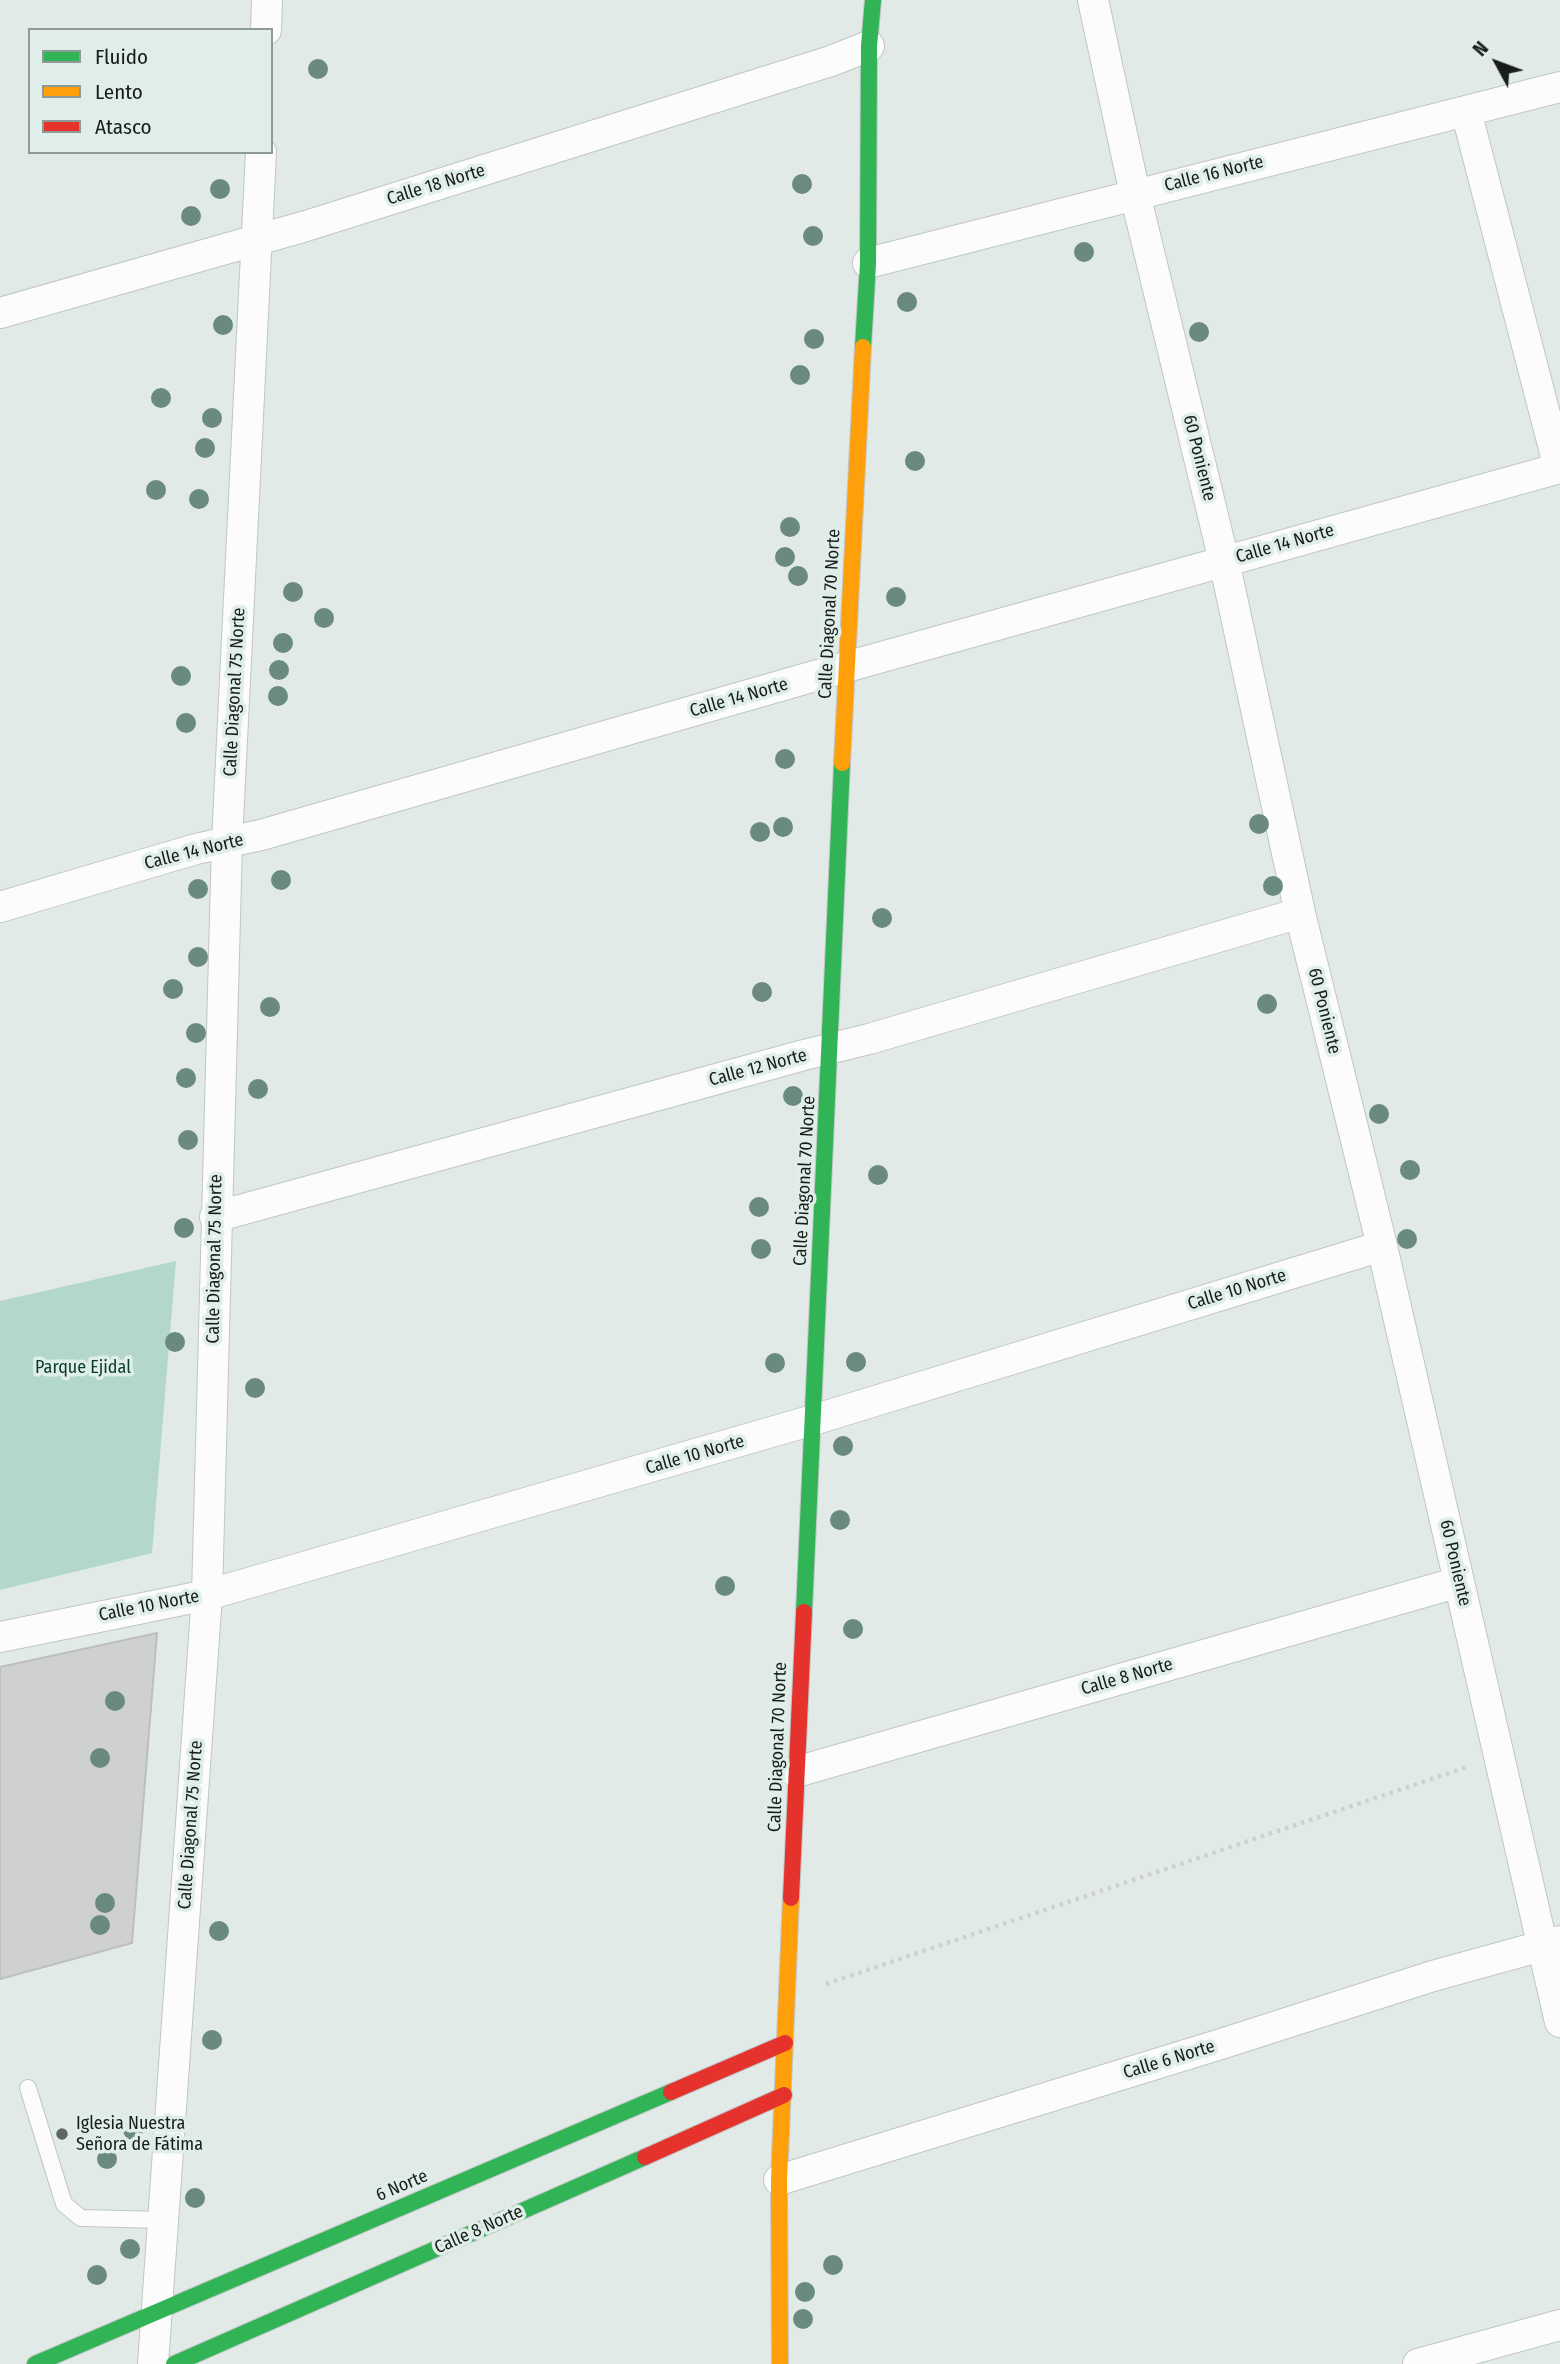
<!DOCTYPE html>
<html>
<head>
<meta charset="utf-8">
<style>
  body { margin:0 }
  #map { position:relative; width:1560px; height:2364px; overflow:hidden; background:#e2eae7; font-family:"Fira Sans Condensed",sans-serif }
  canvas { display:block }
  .legend { position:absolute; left:28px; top:28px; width:245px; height:126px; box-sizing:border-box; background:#dfeee8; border:2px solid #8f9a96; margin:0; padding:9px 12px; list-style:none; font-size:21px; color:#181d1b }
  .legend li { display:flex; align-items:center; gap:14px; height:35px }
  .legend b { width:35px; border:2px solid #8f9a96 }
  .north { position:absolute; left:1462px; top:28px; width:70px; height:70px; -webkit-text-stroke:5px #dfeee8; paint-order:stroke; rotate:311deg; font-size:19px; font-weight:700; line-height:28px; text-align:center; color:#181d1b }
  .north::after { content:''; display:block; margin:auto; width:24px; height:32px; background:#181d1b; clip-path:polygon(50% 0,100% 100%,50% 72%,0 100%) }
</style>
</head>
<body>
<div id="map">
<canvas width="1560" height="2364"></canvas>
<ul class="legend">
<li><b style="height:9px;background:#30b455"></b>Fluido</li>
<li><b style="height:9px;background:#ff9f0a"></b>Lento</li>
<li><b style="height:9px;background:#e5322d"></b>Atasco</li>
</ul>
<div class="north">N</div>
</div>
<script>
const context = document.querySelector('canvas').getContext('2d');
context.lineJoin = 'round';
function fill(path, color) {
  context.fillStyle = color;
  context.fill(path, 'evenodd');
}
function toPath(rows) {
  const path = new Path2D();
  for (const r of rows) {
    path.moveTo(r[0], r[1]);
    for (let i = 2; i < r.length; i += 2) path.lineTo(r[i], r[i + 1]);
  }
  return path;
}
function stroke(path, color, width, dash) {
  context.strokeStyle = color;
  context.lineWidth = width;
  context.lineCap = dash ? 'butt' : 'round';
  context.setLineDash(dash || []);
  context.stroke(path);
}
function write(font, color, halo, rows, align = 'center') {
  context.font = font + ' "Fira Sans Condensed",sans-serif';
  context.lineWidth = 7;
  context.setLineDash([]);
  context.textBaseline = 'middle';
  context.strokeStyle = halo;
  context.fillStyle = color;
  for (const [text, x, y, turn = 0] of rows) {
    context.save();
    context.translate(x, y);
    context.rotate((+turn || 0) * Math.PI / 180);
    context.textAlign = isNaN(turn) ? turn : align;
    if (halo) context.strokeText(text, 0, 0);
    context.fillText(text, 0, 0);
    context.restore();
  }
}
fill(toPath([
  [176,1261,152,1553,0,1590,0,1301]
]), '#b3d8ca');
const building = toPath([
  [157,1633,132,1943,0,1979,0,1667,157,1633]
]);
fill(building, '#cfd1ce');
stroke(building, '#bdbfbc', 2);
const lane = toPath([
  [28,2088,64,2204,81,2218,164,2220]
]);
const street = toPath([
  [1093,0,1135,194,1224,561,1300,913,1382,1246,1560,2022],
  [266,30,267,0],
  [1466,111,1559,468],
  [868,263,1560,87],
  [0,313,306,226,831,61,869,46],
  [0,907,196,849,261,835,846,667,1560,468],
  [215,1217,804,1055,869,1039,1300,913],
  [0,1637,207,1595,813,1420,1382,1246],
  [796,1772,1459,1582],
  [779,2180,1221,2044,1433,1976,1560,1941],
  [153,2364,207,1595,227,842,261,152],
  [1418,2364,1560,2325]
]);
const fast = toPath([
  [863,347,868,263,869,46,873,0],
  [804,1612,842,763],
  [35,2364,671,2092],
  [174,2364,645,2157]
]);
const slow = toPath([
  [842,763,863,347],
  [780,2364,779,2180,791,1898]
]);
const jam = toPath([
  [791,1898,804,1612],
  [671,2092,785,2043],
  [645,2157,784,2095]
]);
stroke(lane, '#c0c6c4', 18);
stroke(street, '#c0c6c4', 32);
stroke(fast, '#c0c6c4', 18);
stroke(slow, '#c0c6c4', 18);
stroke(jam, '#c0c6c4', 18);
stroke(toPath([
  [826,1984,1467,1767]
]), '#ced0cf', 4.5, [3.5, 5]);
stroke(lane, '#fbfcfb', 16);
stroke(street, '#fbfcfb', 30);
stroke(fast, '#30b455', 16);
stroke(slow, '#ff9f0a', 16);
stroke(jam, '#e5322d', 16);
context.fillStyle = '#6a8a80';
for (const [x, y] of [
  [318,69],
  [802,184],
  [220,189],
  [191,216],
  [813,236],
  [1084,252],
  [907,302],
  [223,325],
  [1199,332],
  [814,339],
  [800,375],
  [161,398],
  [212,418],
  [205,448],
  [915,461],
  [156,490],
  [199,499],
  [790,527],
  [785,557],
  [798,576],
  [293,592],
  [896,597],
  [324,618],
  [283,643],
  [279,670],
  [181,676],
  [278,696],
  [186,723],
  [785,759],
  [1259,824],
  [783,827],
  [760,832],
  [281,880],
  [1273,886],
  [198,889],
  [882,918],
  [198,957],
  [173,989],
  [762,992],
  [1267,1004],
  [270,1007],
  [196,1033],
  [186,1078],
  [258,1089],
  [793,1096],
  [1379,1114],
  [188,1140],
  [1410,1170],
  [878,1175],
  [759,1207],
  [184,1228],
  [1407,1239],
  [761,1249],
  [175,1342],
  [856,1362],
  [775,1363],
  [255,1388],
  [843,1446],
  [840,1520],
  [725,1586],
  [853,1629],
  [115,1701],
  [100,1758],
  [105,1903],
  [100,1925],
  [219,1931],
  [212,2040],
  [133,2130],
  [107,2159],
  [195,2198],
  [130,2249],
  [833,2265],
  [97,2275],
  [805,2292],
  [803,2319]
]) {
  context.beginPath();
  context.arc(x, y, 10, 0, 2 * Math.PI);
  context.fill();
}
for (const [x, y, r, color] of [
  [62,2134,7,"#5f6562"]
]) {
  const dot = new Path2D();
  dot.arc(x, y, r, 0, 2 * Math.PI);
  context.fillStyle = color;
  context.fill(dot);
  stroke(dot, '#dfeee8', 2.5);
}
write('18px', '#181d1b', '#dfeee8', [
  ["Calle 16 Norte",1214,174,-14],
  ["Calle 18 Norte",436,185,-17],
  ["60 Poniente",1199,458,76],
  ["Calle 14 Norte",1285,544,-16],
  ["Calle Diagonal 70 Norte",830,614,-87],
  ["Calle Diagonal 75 Norte",235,692,-87],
  ["Calle 14 Norte",739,698,-16],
  ["Calle 14 Norte",194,852,-14],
  ["60 Poniente",1324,1011,76],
  ["Calle 12 Norte",758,1068,-15],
  ["Calle Diagonal 70 Norte",805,1181,-87],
  ["Calle Diagonal 75 Norte",215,1259,-89],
  ["Calle 10 Norte",1237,1290,-17],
  ["Calle 10 Norte",695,1455,-16],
  ["60 Poniente",1455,1563,77],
  ["Calle 10 Norte",149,1606,-11],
  ["Calle 8 Norte",1127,1677,-16],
  ["Calle Diagonal 70 Norte",778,1747,-88],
  ["Calle Diagonal 75 Norte",191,1825,-86],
  ["Calle 6 Norte",1169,2060,-17],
  ["6 Norte",402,2186,-23],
  ["Calle 8 Norte",479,2230,-24]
]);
write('18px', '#083b2c', '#dfeee8', [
  ["Parque Ejidal",83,1368]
]);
write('18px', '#181d1b', '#dfeee8', [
  ["Iglesia Nuestra",76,2124],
  ["Señora de Fátima",76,2145]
], 'left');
</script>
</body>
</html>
